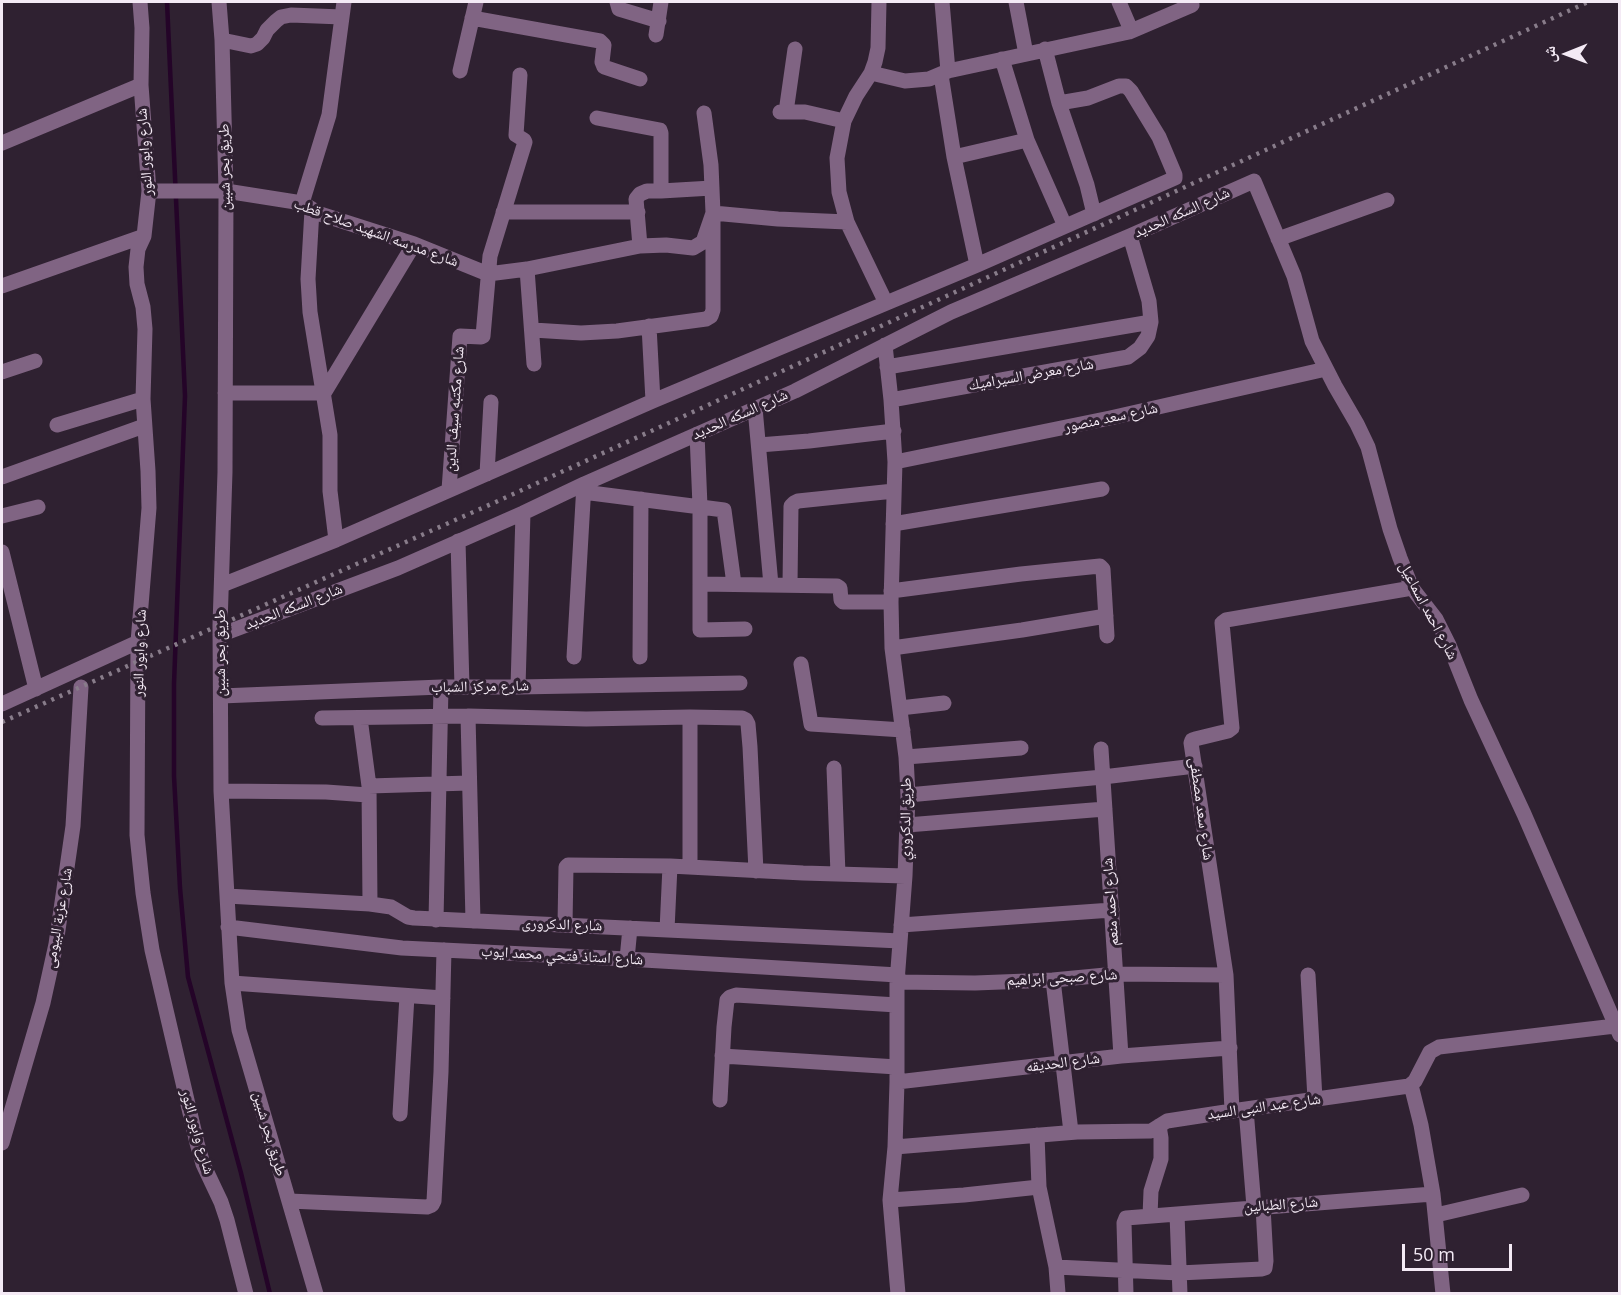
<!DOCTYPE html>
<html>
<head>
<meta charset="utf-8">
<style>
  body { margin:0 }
  #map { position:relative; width:1621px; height:1295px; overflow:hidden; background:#2f2131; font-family:"Open Sans","Noto Naskh Arabic",sans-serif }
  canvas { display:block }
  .frame { position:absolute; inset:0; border:3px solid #f4eaf5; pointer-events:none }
  .north { position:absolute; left:1537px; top:24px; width:60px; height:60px; -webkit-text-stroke:4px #2f2131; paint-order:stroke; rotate:269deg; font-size:16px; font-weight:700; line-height:24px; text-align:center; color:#f4eaf5 }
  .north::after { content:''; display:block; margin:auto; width:21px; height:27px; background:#f4eaf5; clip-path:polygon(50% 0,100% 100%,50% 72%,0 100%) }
  .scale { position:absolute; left:1402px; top:1244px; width:110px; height:27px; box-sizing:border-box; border:3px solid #f4eaf5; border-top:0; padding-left:8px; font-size:18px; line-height:21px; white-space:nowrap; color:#f4eaf5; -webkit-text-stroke:4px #2f2131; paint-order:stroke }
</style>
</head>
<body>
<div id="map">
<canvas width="1621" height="1295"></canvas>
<div class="frame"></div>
<div class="north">ش</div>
<div class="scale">50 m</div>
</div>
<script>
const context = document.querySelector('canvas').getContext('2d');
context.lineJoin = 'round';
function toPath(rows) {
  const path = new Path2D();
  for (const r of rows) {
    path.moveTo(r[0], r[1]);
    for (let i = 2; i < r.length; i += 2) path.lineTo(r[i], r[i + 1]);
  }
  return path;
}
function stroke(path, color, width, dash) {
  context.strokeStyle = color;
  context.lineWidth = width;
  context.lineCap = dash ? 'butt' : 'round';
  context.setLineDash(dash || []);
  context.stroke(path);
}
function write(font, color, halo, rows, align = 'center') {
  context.font = font + ' "Open Sans","Noto Naskh Arabic",sans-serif';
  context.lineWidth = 6;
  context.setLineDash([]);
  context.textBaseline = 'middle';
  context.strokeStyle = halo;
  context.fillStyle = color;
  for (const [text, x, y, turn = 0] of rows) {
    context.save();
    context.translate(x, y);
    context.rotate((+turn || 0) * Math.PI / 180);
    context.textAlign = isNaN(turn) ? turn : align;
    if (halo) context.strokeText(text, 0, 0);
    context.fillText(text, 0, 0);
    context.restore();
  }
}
stroke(toPath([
  [167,2,185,396,174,684,174,776,180,888,188,977,241,1173,270,1294]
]), '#240428', 4.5);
stroke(toPath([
  [140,2,142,28,141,85,149,191,144,236,138,249,136,267,137,284,143,307,145,329,143,399,148,471,149,508,138,642,137,835,143,893,152,950,197,1143,203,1164,221,1202,227,1220,246,1294],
  [219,2,222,40,226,191,225,472,220,625,221,791,232,983,239,1030,316,1294],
  [617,2,619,9,659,21],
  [879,2,878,48,875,62,871,73,856,96,844,121,837,158,839,192,847,222,886,303],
  [942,2,948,71],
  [1016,2,1026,54],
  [1119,2,1131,30],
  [472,18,600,41,604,45,602,62,604,67,640,79],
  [656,35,661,2],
  [222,40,251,46,257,44,263,38,267,30,276,21,281,17,291,15,342,17],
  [1045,49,1059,103,1087,185,1094,214],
  [1002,59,1027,140,1065,226],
  [460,71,476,2],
  [871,73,905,81,929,79,948,71,1129,32,1192,5],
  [941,75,954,157,977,265],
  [780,112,805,112,844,121],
  [786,112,795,49],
  [597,118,660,130,661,133,661,191],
  [2,143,141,85],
  [954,157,1027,140],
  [149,191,226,191,302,203,320,214,414,244,488,274,527,269,640,246,666,245,693,248,703,242,713,213,778,219,847,222],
  [302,203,329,115,344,2],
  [312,210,308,279,310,312,330,435,330,491,336,540],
  [503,212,638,212],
  [1278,239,1387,200],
  [640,246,636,199,640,194,647,191,661,191,712,188],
  [527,269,534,364],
  [2,286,144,236],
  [649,326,653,401],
  [533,330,581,333,617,331,706,319,711,316,713,310,713,213,711,165,704,113],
  [885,345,891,400,895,462,891,602,892,648,906,757,908,795,905,876,897,982,897,1082,895,1147,890,1200,898,1294],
  [887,367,1151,322],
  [2,372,35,361],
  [225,393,324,393],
  [324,393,414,244],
  [891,400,1128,357,1140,348,1148,336,1151,322,1149,301,1130,236],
  [755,408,771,585],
  [57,425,143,399],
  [697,434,700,506,700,630,745,629],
  [759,445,809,441,894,431],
  [895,462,1110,418,1326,369],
  [487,474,491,402],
  [2,477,144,426],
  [449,490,460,336,481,337,483,336,490,256,525,142,524,140,516,135,520,75],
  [583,492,724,510,734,584],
  [2,516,38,507],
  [893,524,1102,489],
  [458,541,462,687],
  [2,552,36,689],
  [700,584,837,586,840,588,841,600,843,602,891,602],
  [222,585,336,540,653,401,977,265,1175,178,1175,175,1159,137,1131,91,1126,86,1119,86,1088,98,1059,103],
  [790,585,791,506,794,503,798,501,894,491],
  [891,591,1021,574,1100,566,1103,569,1107,636],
  [220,635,398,568,523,513,584,484,795,391,951,312,1130,236,1254,181,1294,276,1312,341,1335,386,1357,424,1368,447,1390,529,1400,558,1412,588,1436,619,1449,645,1471,700,1524,814,1620,1035],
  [892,648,1022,630,1106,616],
  [574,657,584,484],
  [640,657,641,499],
  [801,664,811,724,903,730],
  [518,687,523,513],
  [221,696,441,687,518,687,740,683],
  [2,704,138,642],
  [900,708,944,703],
  [468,716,473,921],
  [322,718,468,716,586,719,690,717,742,718,746,720,748,724,750,747,756,871],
  [360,718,369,786,370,904],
  [1101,749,1121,1056],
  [906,757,1021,748],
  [834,768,838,874],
  [369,786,469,783],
  [221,791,326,792,368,795],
  [908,795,1103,777,1195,766],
  [907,825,1105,809],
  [690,867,690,717],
  [227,896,370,904,391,907,408,917,414,918,900,941],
  [436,920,441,687],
  [565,925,566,867,568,865,670,866,803,873,905,876],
  [901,925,1112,910],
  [228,927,402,948,627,959,898,975],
  [667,930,670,866],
  [627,959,630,928],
  [1308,975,1315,1099],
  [1053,980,1071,1132],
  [897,982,975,983,1053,980,1116,974,1226,975],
  [232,983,443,998],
  [722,1056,897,1067],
  [897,1082,1121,1056,1230,1048],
  [1411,1085,1421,1125,1433,1194,1443,1294],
  [720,1100,724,1027,727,1000,730,997,736,995,897,1005],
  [1246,1109,1254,1207],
  [1232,1111,1226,975,1191,743,1192,740,1195,739,1228,731,1232,728,1222,623,1226,620,1412,588],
  [400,1114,407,996],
  [1037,1135,1039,1187,1056,1267,1058,1293],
  [2,1143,43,1003,56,944,73,826,81,687],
  [895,1147,1077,1132,1151,1131,1167,1121,1232,1111,1409,1086,1415,1081,1430,1052,1439,1047,1615,1026],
  [890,1200,964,1195,1039,1187],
  [289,1201,427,1207,432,1205,434,1201,441,1072,444,950],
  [1177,1214,1180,1294],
  [1436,1215,1522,1195],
  [1150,1216,1151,1191,1161,1159,1161,1138,1159,1126],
  [1056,1267,1179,1273,1262,1269,1265,1268,1266,1261,1263,1207],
  [1126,1294,1124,1223,1126,1218,1433,1194]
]), '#806483', 15);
stroke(toPath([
  [2,722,498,501,1161,198,1588,2]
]), '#887c8a', 4.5, [3, 6]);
write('15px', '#f4eaf5', '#2f2131', [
  ["شارع وابور النور",145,152,-94],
  ["طريق بحر شبين",225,167,-91],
  ["شارع السكه الحديد",1182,213,-24],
  ["شارع مدرسه الشهيد صلاح قطب",376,233,20],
  ["شارع معرض السيراميك",1031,375,-10],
  ["شارع مكتبه سيف الدين",455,409,-86],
  ["شارع السكه الحديد",740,415,-24],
  ["شارع سعد منصور",1111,418,-12],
  ["شارع السكه الحديد",294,607,-21],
  ["شارع احمد اسماعيل",1428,611,62],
  ["شارع وابور النور",140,653,-88],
  ["طريق بحر شبين",221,653,-90],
  ["شارع مركز الشباب",480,687,-1],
  ["شارع سعد مصطفى",1201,809,82],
  ["طريق الدكروري",906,819,-89],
  ["شارع احمد منعم",1111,902,-94],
  ["شارع عزبة البيومى",59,918,-80],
  ["شارع الدكرورى",562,925,2],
  ["شارع استاذ فتحي محمد ايوب",562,956,3],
  ["شارع صبحى ابراهيم",1062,978,-3],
  ["شارع الحديقه",1063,1063,-7],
  ["شارع عبد النبى السيد",1264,1107,-8],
  ["شارع وابور النور",197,1132,74],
  ["طريق بحر شبين",269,1134,74],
  ["شارع الطبالين",1281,1205,-4]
]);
</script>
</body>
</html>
